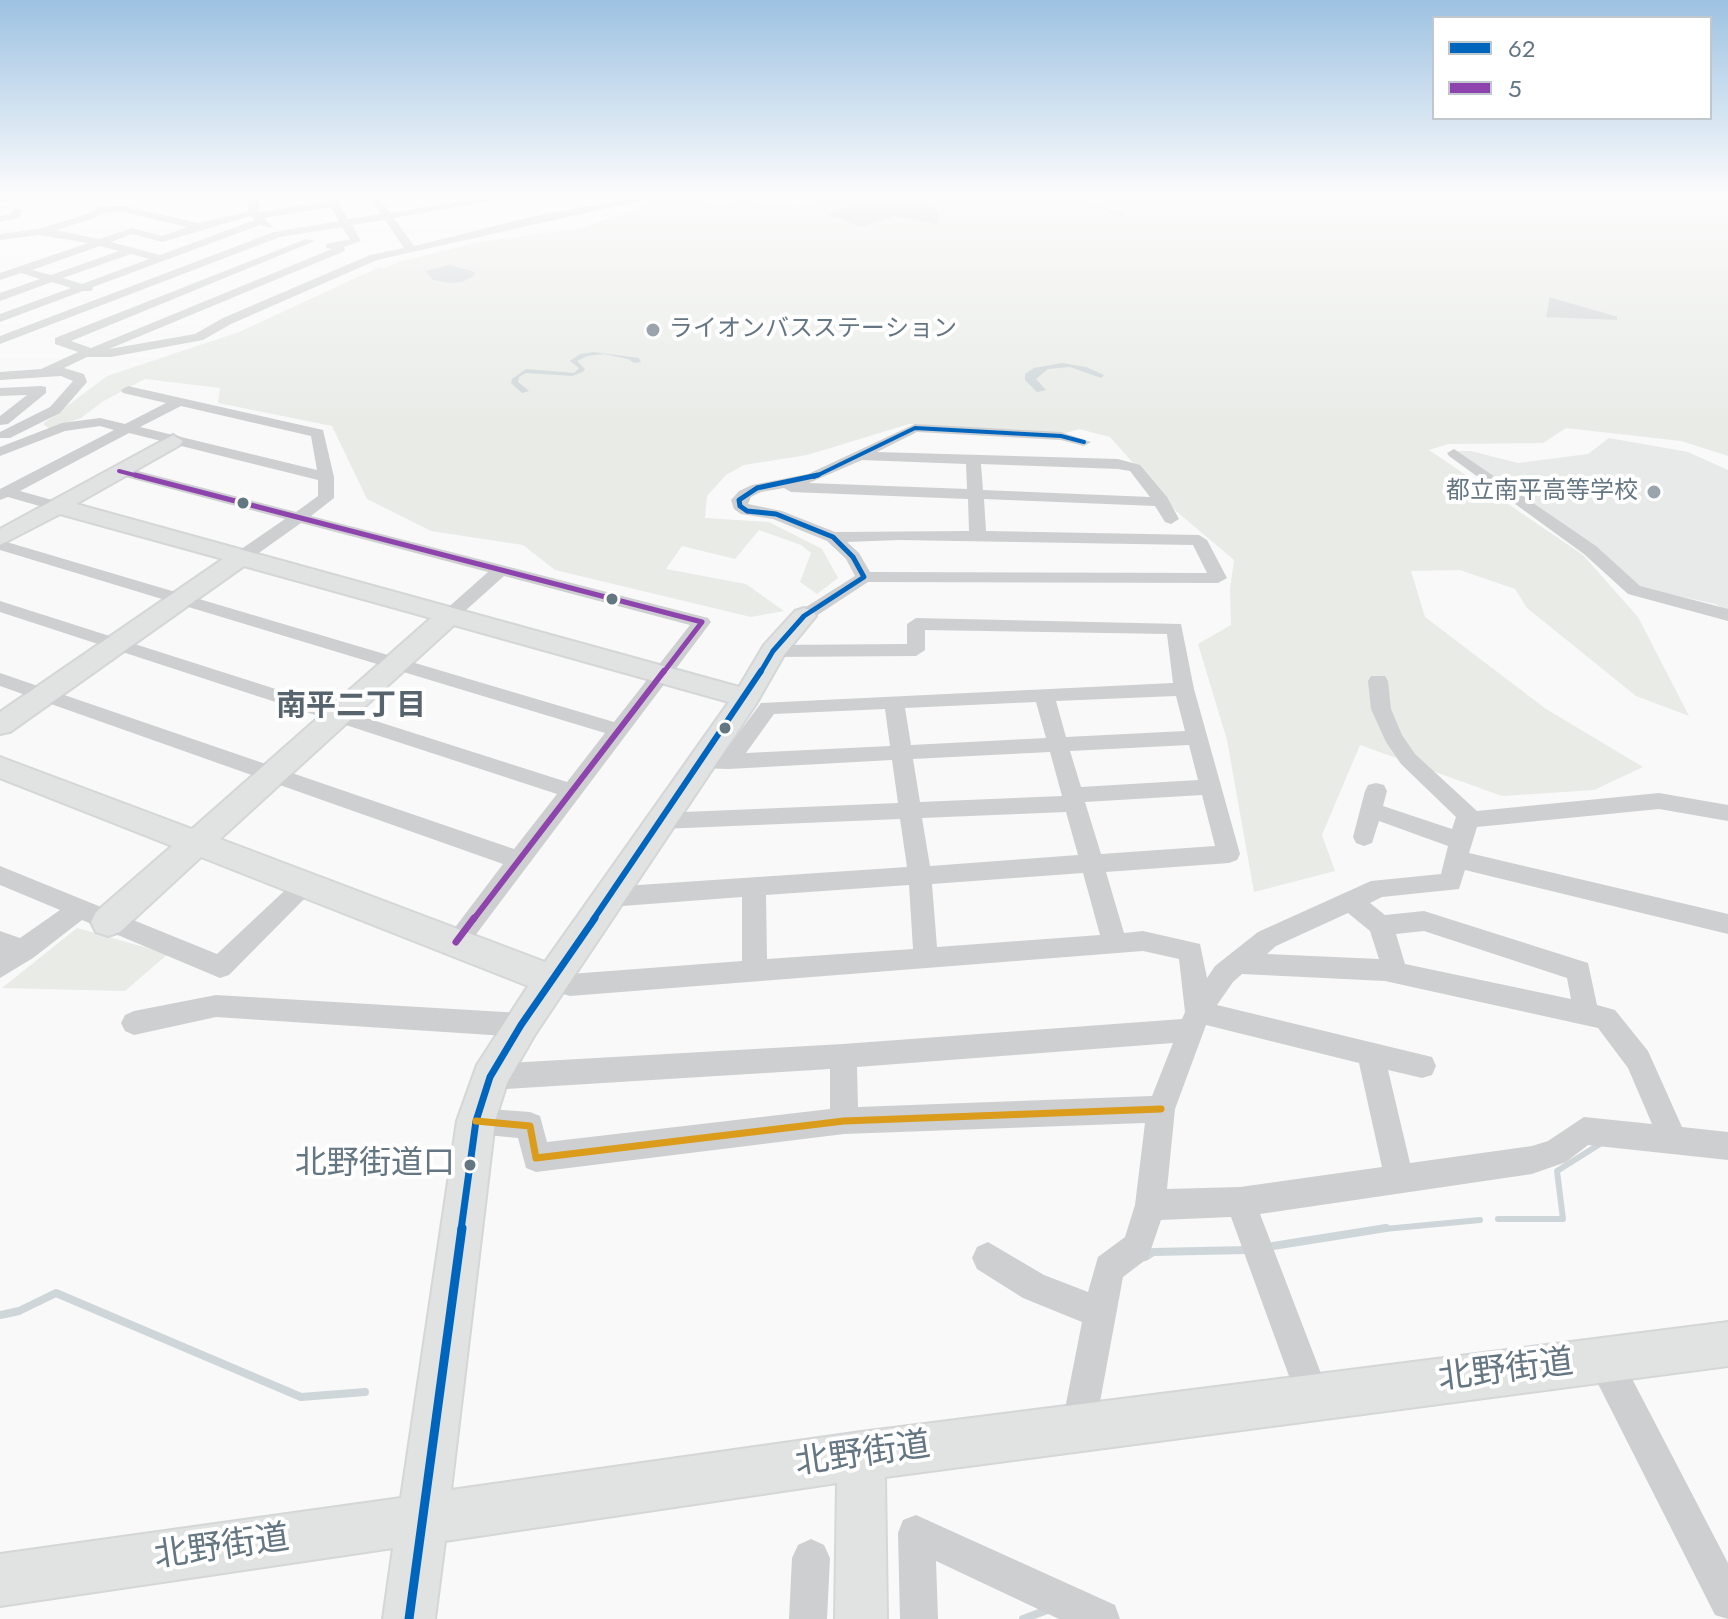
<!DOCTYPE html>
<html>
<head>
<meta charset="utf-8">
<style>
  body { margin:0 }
  #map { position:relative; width:1728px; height:1619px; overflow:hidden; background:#f9f9f9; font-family:Jost,sans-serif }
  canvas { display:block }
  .legend { position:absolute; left:1432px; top:16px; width:280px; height:104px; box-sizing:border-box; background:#fff; border:2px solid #c1c8cd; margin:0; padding:10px 14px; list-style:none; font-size:24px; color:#657683 }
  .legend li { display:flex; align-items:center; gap:16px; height:40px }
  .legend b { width:40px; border:2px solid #c1c8cd }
</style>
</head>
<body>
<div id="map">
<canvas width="1728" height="1619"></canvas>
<ul class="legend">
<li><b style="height:10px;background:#0065bd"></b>62</li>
<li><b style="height:10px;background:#8e44ad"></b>5</li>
</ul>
</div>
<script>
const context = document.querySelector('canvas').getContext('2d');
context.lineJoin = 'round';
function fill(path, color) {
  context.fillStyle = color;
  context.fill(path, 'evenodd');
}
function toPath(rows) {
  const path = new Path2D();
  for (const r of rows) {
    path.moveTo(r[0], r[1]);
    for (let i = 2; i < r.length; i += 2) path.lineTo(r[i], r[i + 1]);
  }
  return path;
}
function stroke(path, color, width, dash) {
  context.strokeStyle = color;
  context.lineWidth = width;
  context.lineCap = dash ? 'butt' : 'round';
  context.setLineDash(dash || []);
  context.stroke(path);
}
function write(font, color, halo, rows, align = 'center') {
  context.font = font + ' Jost,"Noto Sans JP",sans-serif';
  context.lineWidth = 8;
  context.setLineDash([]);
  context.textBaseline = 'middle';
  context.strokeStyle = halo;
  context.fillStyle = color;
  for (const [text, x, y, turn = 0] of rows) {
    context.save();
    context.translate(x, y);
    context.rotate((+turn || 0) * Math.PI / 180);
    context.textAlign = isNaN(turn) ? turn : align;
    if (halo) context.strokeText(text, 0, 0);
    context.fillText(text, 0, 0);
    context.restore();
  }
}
fill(toPath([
  [1609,438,1688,452,1728,470,1728,611,1715,604,1634,586,1457,451,1471,451,1518,463,1588,454]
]), '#e8e9e9');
fill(toPath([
  [648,196,689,196,687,199,719,202,747,200,798,208,831,196,1728,196,1728,456,1681,441,1566,428,1543,443,1448,444,1429,450,1583,555,1638,617,1689,716,1636,696,1527,608,1515,589,1460,570,1411,571,1425,617,1546,709,1643,767,1594,790,1502,796,1360,745,1322,835,1335,871,1254,892,1227,740,1198,644,1231,625,1230,589,1234,560,1176,511,1110,437,1079,429,1065,433,909,424,807,455,744,465,726,475,707,496,705,518,769,522,822,549,838,578,817,594,800,582,811,553,801,545,759,530,735,559,682,546,666,569,746,584,784,611,751,617,555,570,523,545,431,531,367,499,332,426,218,403,220,388,145,379,102,402,81,418,50,429,43,424,107,376,239,332,379,267,385,268,398,262,479,242,581,228,640,208],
  [77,928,168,954,125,991,2,988]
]), '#e8ebe6');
fill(toPath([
  [450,265,475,272,474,276,462,282,448,283,433,280,425,271],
  [594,352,639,358,641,362,634,363,628,359,604,354,588,356,577,361,585,369,583,372,572,376,526,373,519,377,518,382,529,391,522,393,511,383,512,379,526,369,574,373,579,368,570,361,580,354],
  [1062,363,1086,367,1104,375,1101,378,1070,367,1048,369,1036,379,1046,390,1037,392,1025,380,1025,374,1034,368]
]), '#ced6d9');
stroke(toPath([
  [1071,199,1123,215]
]), '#ced6d9', 2);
stroke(toPath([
  [1498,1219,1563,1219,1557,1171,1600,1144],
  [1374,1230,1480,1220]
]), '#ced6d9', 6);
stroke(toPath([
  [1273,1246,1386,1228],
  [1145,1257,1153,1252,1247,1250],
  [0,1315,19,1311,56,1293,301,1397,365,1392],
  [1023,1619,1050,1609]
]), '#ced6d9', 8);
const building = toPath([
  [890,198,931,205,940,212,940,221,936,225,894,217,862,228,824,214,852,205,848,203,890,198],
  [1549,296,1618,316,1618,321,1545,318,1549,296]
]);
fill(building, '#d0d2d3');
stroke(building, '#e8e8e8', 2);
const secondary = toPath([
  [173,435,183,441,180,445,76,504,739,687,764,645,795,611,804,608,813,611,816,616,784,655,756,704,534,1036,507,1083,495,1121,451,1490,861,1432,1728,1322,1728,1366,885,1477,887,1619,835,1619,837,1483,445,1541,435,1619,383,1619,393,1548,0,1606,0,1554,401,1498,457,1121,477,1065,528,986,201,857,120,932,108,936,96,932,91,922,96,912,172,846,0,778,0,757,192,829,431,618,244,566,10,732,0,734,0,712,223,559,60,514,0,545,0,529,173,435],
  [454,625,729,702,545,962,220,839,454,625]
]);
stroke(secondary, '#d5d6d7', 4);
fill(toPath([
  [0,196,28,196,0,202,0,196],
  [249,196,259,196,259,212,328,202,324,196,334,196,348,219,381,214,368,196,378,196,390,213,493,196,515,196,394,218,414,246,531,217,638,197,643,200,377,260,231,324,203,340,111,357,87,357,64,368,84,374,87,382,60,413,10,438,0,438,0,432,50,407,73,381,61,376,0,380,0,372,41,369,78,352,55,344,55,338,306,239,315,241,71,341,91,348,332,249,326,248,326,244,350,239,342,227,280,237,0,344,0,336,274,232,339,221,331,207,264,218,272,226,271,228,260,225,93,287,92,291,83,291,0,322,0,314,71,288,52,282,0,301,0,293,40,279,21,273,0,280,0,273,88,243,39,235,0,240,0,234,38,229,87,214,99,207,123,206,198,223,248,212,249,196],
  [123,212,187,227,162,236,132,228,99,239,56,230,95,218,102,213,123,212],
  [251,216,255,220,160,255,111,242,132,234,162,242,251,216],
  [385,220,404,248,370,255,223,318,195,334,109,349,345,251,344,247,361,241,352,225,385,220],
  [100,246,119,251,51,275,32,270,100,246],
  [131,254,149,259,82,284,63,278,131,254],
  [14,208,23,210,19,218,0,222,0,216,11,214,14,208],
  [41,386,46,387,46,393,8,424,0,425,0,416,27,395,0,396,0,388,41,386],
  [128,386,323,430,334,477,334,498,311,516,708,618,711,622,465,949,456,952,447,949,444,942,503,864,0,686,0,673,514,849,557,794,0,612,0,601,567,782,605,733,0,550,0,540,614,722,690,625,504,576,455,620,443,620,440,616,443,612,488,572,301,523,246,562,234,562,232,558,234,554,285,519,114,474,114,468,119,466,296,512,318,496,318,480,129,433,20,491,63,503,63,509,57,511,8,497,0,500,0,489,114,430,100,426,65,431,0,456,0,447,62,423,100,418,125,424,166,403,123,393,121,390,128,386],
  [181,406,311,436,317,470,140,427,181,406],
  [915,424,1061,432,1091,442,1084,446,1061,440,917,432,877,452,1118,459,1140,465,1167,497,1179,519,1171,524,1165,522,1155,506,984,499,986,531,1199,535,1207,540,1227,578,1218,583,868,582,810,620,798,620,795,616,798,612,855,576,846,559,827,541,773,519,741,514,734,509,731,500,739,491,752,485,808,474,915,424],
  [862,460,966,464,967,489,809,483,862,460],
  [981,464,1118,469,1130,471,1150,497,983,490,981,464],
  [784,488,791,492,968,499,969,531,835,532,782,511,748,504,751,497,761,492,784,488],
  [899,540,1193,545,1207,573,870,572,859,553,847,542,899,540],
  [1454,449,1596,546,1640,586,1728,609,1728,621,1628,594,1584,554,1449,456,1447,453,1454,449],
  [916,618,1181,624,1194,689,1240,854,1237,860,1229,863,1106,872,1124,933,1143,931,1200,944,1207,978,1215,966,1258,932,1371,881,1441,874,1448,846,1379,821,1372,843,1364,846,1356,843,1353,837,1365,791,1368,785,1376,783,1384,785,1387,791,1383,806,1452,829,1456,817,1401,764,1386,742,1371,709,1368,681,1371,676,1385,676,1388,681,1391,709,1402,735,1415,754,1477,811,1659,793,1728,805,1728,821,1659,809,1477,827,1469,853,1728,914,1728,934,1465,870,1459,889,1382,897,1370,903,1385,915,1424,911,1588,963,1597,1005,1615,1010,1648,1051,1682,1127,1728,1132,1728,1160,1588,1145,1566,1162,1532,1174,1260,1214,1330,1397,1325,1409,1313,1414,1301,1409,1231,1217,1161,1220,1148,1258,1123,1277,1095,1429,1090,1441,1078,1446,1066,1441,1061,1429,1082,1322,1023,1298,977,1269,972,1258,977,1247,988,1242,1044,1275,1088,1292,1098,1257,1125,1237,1135,1205,1145,1123,844,1134,536,1172,526,1168,518,1138,476,1134,466,1131,462,1121,466,1111,476,1108,530,1112,540,1116,547,1142,830,1109,830,1069,490,1090,480,1086,476,1077,480,1068,490,1064,843,1044,1182,1019,1185,1012,1179,959,1143,951,570,996,543,988,539,980,543,972,552,969,570,974,742,961,742,897,609,907,601,904,597,897,601,890,609,887,907,867,900,819,661,829,653,827,650,821,653,815,661,813,898,803,892,760,729,769,694,768,690,763,694,758,723,754,761,703,1173,683,1167,634,925,630,925,650,916,656,773,657,764,651,773,645,907,644,907,624,916,618],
  [1176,696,1185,731,1066,737,1056,701,1176,696],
  [1036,702,1046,738,911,745,905,708,1036,702],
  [885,709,890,746,746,753,774,714,885,709],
  [1189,745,1198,780,1081,787,1070,751,1189,745],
  [1050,752,1062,796,920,802,913,759,1050,752],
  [1202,795,1215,846,1101,854,1085,802,1202,795],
  [1066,812,1078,855,930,866,922,818,1066,812],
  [1083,873,1100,935,937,947,932,884,1083,873],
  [909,885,913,949,767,959,766,895,909,885],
  [1348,913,1370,931,1379,959,1267,954,1276,946,1348,913],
  [1424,931,1567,978,1571,999,1405,964,1396,934,1424,931],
  [1242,974,1385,981,1598,1028,1628,1068,1652,1124,1584,1117,1548,1141,1532,1146,1410,1163,1388,1070,1422,1078,1432,1075,1436,1066,1432,1057,1217,1005,1233,982,1242,974],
  [1206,1025,1359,1063,1382,1167,1240,1187,1167,1189,1175,1109,1206,1025],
  [1173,1043,1152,1096,858,1107,857,1067,1173,1043],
  [0,866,217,954,298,878,306,876,314,878,318,885,229,975,220,978,82,920,33,958,0,978,0,931,20,938,60,910,0,885,0,866],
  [216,995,521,1013,530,1017,534,1025,530,1033,521,1037,216,1017,134,1035,125,1031,121,1023,125,1015,134,1011,216,995],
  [1604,1343,1616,1348,1728,1563,1728,1619,1715,1615,1592,1372,1587,1360,1592,1348,1604,1343],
  [916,1515,1115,1605,1120,1619,1059,1619,936,1561,938,1619,900,1619,898,1533,903,1520,916,1515],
  [811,1539,824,1545,830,1558,827,1619,789,1619,792,1558,798,1545,811,1539]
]), '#cecfd0');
fill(secondary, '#e1e2e2');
stroke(toPath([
  [814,477,915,428,1061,436,1084,442]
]), '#0065bd', 4);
stroke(toPath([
  [760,673,773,651,804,616,864,577,853,557,833,537,776,514,747,511,740,506,739,500,757,488,818,475]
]), '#0065bd', 5);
stroke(toPath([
  [593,920,761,671]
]), '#0065bd', 6);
stroke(toPath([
  [461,1230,476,1121,490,1077,521,1025,595,918]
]), '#0065bd', 7);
stroke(toPath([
  [409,1619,462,1228]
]), '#0065bd', 9);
stroke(toPath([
  [119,471,142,477]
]), '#8e44ad', 4);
stroke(toPath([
  [135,475,702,622,663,673]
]), '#8e44ad', 5);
stroke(toPath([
  [473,920,664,671]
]), '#8e44ad', 6);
stroke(toPath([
  [456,942,474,918]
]), '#8e44ad', 7);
stroke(toPath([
  [476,1121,530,1126,536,1158,844,1121,1161,1109]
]), '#da9c1a', 7);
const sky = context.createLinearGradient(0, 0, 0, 423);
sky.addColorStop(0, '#9dc2e2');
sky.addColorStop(0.46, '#fcfcfc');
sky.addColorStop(1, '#fcfcfc00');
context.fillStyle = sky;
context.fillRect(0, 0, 1728, 423);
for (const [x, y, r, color] of [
  [653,330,8,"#99a4ac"],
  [1654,492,8,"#99a4ac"],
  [243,503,7,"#657683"],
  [612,599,7,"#657683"],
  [725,728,7,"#657683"],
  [470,1165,7,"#657683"]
]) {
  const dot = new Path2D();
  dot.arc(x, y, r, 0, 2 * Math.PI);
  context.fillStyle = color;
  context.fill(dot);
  stroke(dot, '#fff', 3);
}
write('24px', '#657683', '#fff', [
  ["ライオンバスステーション",669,330],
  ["都立南平高等学校",1638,492,"right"]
], 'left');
write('bold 30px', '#57646e', '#fff', [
  ["南平二丁目",351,708]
]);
write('32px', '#657683', '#fff', [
  ["北野街道口",455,1165]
], 'right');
write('34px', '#657683', '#fff', [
  ["北野街道",1506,1372,-7],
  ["北野街道",863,1456,-8],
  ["北野街道",222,1549,-8]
]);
</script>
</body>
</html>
